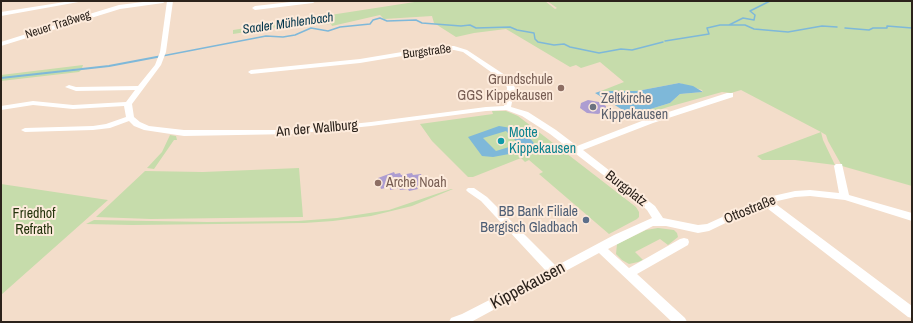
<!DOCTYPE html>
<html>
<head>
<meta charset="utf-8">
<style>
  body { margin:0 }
  #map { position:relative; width:913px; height:323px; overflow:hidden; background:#f3ddca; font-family:"Archivo Narrow",sans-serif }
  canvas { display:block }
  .frame { position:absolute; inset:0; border:2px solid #2b221b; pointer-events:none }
</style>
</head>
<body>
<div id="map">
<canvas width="913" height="323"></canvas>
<div class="frame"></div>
</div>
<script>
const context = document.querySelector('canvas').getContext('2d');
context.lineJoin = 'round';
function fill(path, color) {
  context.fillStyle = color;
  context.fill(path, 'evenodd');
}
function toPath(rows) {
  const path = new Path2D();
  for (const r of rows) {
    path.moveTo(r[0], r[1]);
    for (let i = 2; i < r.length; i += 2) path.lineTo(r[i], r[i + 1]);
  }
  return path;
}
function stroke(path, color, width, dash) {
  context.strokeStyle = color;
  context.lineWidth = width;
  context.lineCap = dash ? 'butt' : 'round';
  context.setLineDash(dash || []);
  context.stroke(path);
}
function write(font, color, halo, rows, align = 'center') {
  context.font = font + ' "Archivo Narrow",sans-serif';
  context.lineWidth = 4;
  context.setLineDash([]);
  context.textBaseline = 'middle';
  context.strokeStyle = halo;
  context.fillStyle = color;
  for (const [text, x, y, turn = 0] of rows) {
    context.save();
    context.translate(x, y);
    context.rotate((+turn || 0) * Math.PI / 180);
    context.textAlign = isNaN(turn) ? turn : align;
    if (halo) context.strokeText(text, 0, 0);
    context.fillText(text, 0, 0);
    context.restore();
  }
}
fill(toPath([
  [421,1,545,1,555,9,557,8,547,1,912,1,912,186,842,166,828,141,826,135,821,132,823,140,835,165,795,160,762,160,757,156,821,132,741,90,731,93,722,92,668,107,643,115,643,119,641,121,631,115,670,103,680,94,703,92,702,90,679,83,637,91,601,91,624,82,600,62,581,68,576,65,570,67,506,29,474,33,456,37,434,23,432,16,384,19,380,15,332,26,331,24,278,27,233,34,233,30],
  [83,65,82,68,1,78,1,75],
  [82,69,79,72,1,81,1,79,5,78],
  [492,111,506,111,518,116,636,207,639,212,639,217,637,219,609,234,539,174,543,172,529,160,525,162,521,158,473,177,468,177,432,141,420,124,493,114],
  [170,135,176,136,177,140,174,140,154,169,147,168,162,152],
  [299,168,303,217,151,219,96,217,145,171,203,172],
  [1,184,108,200,1,295],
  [451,189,453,189,412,206,371,216,333,221,304,223,132,225,86,224,94,220,208,222,298,221,337,218,389,210],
  [658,228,674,230,677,233,678,237,668,245,660,239,635,252,643,260,638,262,629,264,622,260,616,254,617,244,646,230]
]), '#c6dcab');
fill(toPath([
  [679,83,693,86,703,92,680,94,670,103,631,115,595,93,601,91,637,91],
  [499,126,511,128,527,135,534,143,531,146,509,154,493,157,482,156,468,137],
  [506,131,519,144,496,151,483,138]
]), '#7eb8d9');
stroke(toPath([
  [730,25,745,25,754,29,788,32,822,26,837,27],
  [845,28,869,30,873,28,887,28,887,26,912,28],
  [665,41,709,34,707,28,720,25,729,25,743,18,754,20,755,15,750,11,770,1],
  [157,57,266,36,283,37,295,35,311,28,328,31,340,27,370,24,373,20,380,18,387,21,416,20,422,23,461,26,470,25,476,28,510,27,517,30,534,33,535,39,538,42,554,45,564,44,570,47,599,53,621,49,632,50,663,42]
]), '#7eb8d9', 1.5);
stroke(toPath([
  [1,78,109,66,162,56]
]), '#7eb8d9', 2);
fill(toPath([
  [588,100,599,102,606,106,606,111,598,114,587,113,580,108,581,103],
  [394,172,395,174,400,173,401,175,412,173,413,175,421,174,425,184,416,186,418,189,409,191,408,189,400,190,399,188,390,190,390,187,381,189,378,178]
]), '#ad9dd1');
fill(toPath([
  [71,1,84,1,1,16,1,12,71,1],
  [151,1,166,1,163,3,120,9,1,46,1,42,96,12,119,5,151,1],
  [167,1,173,1,166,52,161,65,132,104,134,117,140,122,149,126,184,130,292,130,371,122,486,107,504,106,507,88,505,82,463,52,454,50,438,50,360,63,251,74,248,72,251,70,360,59,438,46,454,46,467,50,511,79,515,88,511,107,528,112,556,130,577,146,647,119,727,93,733,93,733,97,653,123,583,150,655,206,663,218,698,225,707,224,764,198,795,191,810,190,839,193,834,166,836,164,842,164,849,195,912,213,912,221,845,200,810,196,795,197,773,202,912,306,912,318,908,317,763,205,709,231,698,233,666,226,653,226,608,249,629,268,680,239,684,238,688,239,689,242,688,245,637,274,685,318,687,322,672,322,599,253,471,322,449,322,451,318,462,314,546,271,481,201,468,192,466,190,468,188,474,188,487,197,556,266,614,235,652,218,647,210,637,201,550,134,522,116,506,110,486,111,371,126,292,134,184,136,144,130,134,126,129,121,110,128,93,130,25,132,21,130,25,128,93,126,106,124,126,117,124,106,73,109,33,105,1,110,1,106,33,101,73,105,126,102,135,90,76,91,65,87,69,85,76,87,138,86,155,65,160,52,167,1],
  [300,1,316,1,313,3,255,10,252,8,255,6,300,1]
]), '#fff');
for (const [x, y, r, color] of [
  [561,88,4,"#8d6e63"],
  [593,107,4,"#6b7280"],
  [501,141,4,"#0f9aa8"],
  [378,183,4,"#8d6e63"],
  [586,220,4,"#5c6f8a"]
]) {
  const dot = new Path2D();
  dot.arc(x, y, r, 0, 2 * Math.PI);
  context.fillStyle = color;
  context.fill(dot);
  stroke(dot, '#fdebdc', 1.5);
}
write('12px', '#2b221b', '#fdebdc', [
  ["Neuer Traßweg",58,25,-18],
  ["Burgstraße",427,52,-7]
]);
write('italic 13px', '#02354c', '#fdebdc', [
  ["Saaler Mühlenbach",288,24,-8]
]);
write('14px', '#785e54', '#fdebdc', [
  ["Grundschule",553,80],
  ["GGS Kippekausen",553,96],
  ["Arche Noah",386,183,"left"]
], 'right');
write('14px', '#5b616d', '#fdebdc', [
  ["Zeltkirche",601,99],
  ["Kippekausen",601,115]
], 'left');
write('14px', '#2b221b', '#fdebdc', [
  ["An der Wallburg",317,129,-5],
  ["Burgplatz",626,189,38],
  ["Ottostraße",750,210,-22]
]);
write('14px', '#0d838f', '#fdebdc', [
  ["Motte",509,133],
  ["Kippekausen",509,149]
], 'left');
write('14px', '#4e5e75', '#fdebdc', [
  ["BB Bank Filiale",578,212],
  ["Bergisch Gladbach",578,228]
], 'right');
write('14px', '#24330c', '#fdebdc', [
  ["Friedhof",34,214],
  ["Refrath",34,230]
]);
write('17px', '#2b221b', '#fdebdc', [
  ["Kippekausen",528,286,-28]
]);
</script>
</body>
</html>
